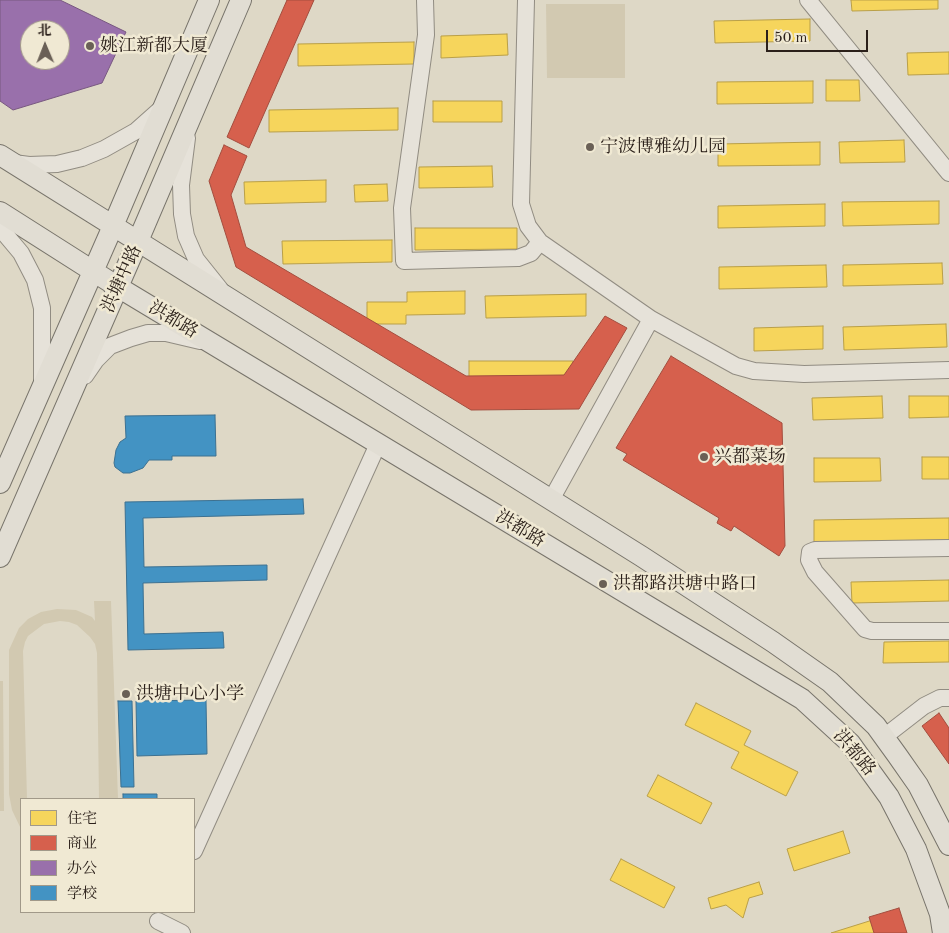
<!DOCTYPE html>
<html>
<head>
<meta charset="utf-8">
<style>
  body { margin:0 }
  #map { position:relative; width:949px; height:933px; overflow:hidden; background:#ded8c6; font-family:"Old Standard TT","Noto Serif SC",serif }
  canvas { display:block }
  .legend { position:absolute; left:20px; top:798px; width:175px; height:115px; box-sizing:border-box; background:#f0e9d3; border:1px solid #a19989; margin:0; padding:6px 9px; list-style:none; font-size:15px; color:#2b201a }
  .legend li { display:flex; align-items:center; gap:10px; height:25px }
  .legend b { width:25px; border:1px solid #a19989 }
  .north { position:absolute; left:20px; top:20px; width:50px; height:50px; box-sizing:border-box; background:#f0e9d3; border:1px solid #a19989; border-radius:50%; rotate:359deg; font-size:14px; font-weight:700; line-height:20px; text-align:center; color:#2b201a }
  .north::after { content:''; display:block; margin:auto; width:18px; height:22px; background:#6a6056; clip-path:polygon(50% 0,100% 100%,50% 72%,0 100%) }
  .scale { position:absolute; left:766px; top:30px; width:102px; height:22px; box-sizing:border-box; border:2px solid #2b201a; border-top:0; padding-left:6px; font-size:15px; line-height:18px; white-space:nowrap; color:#2b201a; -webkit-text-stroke:4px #f0e9d3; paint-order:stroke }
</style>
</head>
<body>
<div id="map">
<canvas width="949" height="933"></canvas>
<ul class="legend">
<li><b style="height:14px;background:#f6d55c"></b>住宅</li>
<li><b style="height:14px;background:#d6604d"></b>商业</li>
<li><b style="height:14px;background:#9970ab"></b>办公</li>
<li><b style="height:14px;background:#4393c3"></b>学校</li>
</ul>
<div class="north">北</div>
<div class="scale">50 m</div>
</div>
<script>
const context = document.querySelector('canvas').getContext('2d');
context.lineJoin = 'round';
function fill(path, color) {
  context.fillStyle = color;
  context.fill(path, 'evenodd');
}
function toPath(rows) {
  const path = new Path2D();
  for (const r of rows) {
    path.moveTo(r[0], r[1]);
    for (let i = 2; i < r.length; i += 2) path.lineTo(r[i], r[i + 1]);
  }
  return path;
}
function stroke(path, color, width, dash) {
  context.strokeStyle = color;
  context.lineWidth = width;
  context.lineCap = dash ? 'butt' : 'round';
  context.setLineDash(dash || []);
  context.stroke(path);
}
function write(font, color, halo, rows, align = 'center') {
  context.font = font + ' "Old Standard TT","Noto Serif SC",serif';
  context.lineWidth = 5;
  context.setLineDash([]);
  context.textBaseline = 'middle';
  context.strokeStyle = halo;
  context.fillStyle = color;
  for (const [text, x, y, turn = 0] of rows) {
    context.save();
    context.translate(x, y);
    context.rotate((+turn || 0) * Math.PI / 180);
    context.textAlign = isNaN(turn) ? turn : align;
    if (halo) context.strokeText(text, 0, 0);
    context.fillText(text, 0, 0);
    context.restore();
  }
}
fill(toPath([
  [546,4,625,4,625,78,547,78],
  [94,601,111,601,118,799,99,799,97,653,95,644,90,637,77,625,69,622,60,621,44,624,28,636,25,642,23,651,27,799,21,799,21,829,12,810,9,794,9,650,19,628,28,619,41,612,57,609,76,610,92,617,95,621],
  [0,681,3,681,4,811,0,811]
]), '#d2c9b1');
const homes = toPath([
  [851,0,938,0,938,9,852,11,851,0],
  [810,19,810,41,715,43,714,21,810,19],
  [507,34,508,55,441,58,441,36,507,34],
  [414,42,414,64,298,66,298,44,414,42],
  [949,52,949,74,908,75,907,53,949,52],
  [826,80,859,80,860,101,826,101,826,80],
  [813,81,813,103,717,104,717,82,813,81],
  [433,101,502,101,502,122,433,122,433,101],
  [398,108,398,130,269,132,269,110,398,108],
  [904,140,905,162,840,163,839,142,904,140],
  [820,142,820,165,718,166,718,144,820,142],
  [492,166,493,187,419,188,419,167,492,166],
  [326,180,326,202,245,204,244,182,326,180],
  [387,184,388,201,355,202,354,185,387,184],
  [939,201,939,224,843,226,842,202,939,201],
  [825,204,825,226,718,228,718,206,825,204],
  [415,228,517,228,517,249,415,250,415,228],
  [392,240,392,262,283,264,282,241,392,240],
  [942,263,943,284,843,286,843,265,942,263],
  [826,265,827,287,719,289,719,267,826,265],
  [465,291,465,314,406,315,406,324,367,324,367,302,407,302,407,292,465,291],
  [586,294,586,316,486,318,485,296,586,294],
  [946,324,947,347,844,350,843,327,946,324],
  [823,326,823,349,754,351,754,328,823,326],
  [469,361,573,361,573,384,469,384,469,361],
  [882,396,883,418,813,420,812,398,882,396],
  [909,396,949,396,949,417,909,418,909,396],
  [922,457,949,457,949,479,922,479,922,457],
  [814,458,880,458,881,481,814,482,814,458],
  [949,518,949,540,814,542,814,520,949,518],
  [949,580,949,601,852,603,851,582,949,580],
  [949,641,949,662,883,663,884,642,949,641],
  [696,703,751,731,744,745,798,772,786,796,731,768,739,752,685,725,696,703],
  [658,775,712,803,701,824,647,796,658,775],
  [843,831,850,853,794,871,787,849,843,831],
  [621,859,675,887,664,908,610,880,621,859],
  [759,882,763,894,749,898,743,918,726,905,711,909,708,898,759,882],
  [879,918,884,933,831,933,879,918]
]);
fill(homes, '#f6d55c');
stroke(homes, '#b99f48', 1);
const shops = toPath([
  [287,0,314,0,249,148,227,137,287,0],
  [224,145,247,156,231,195,246,247,466,376,564,375,605,316,627,328,579,409,471,410,236,267,209,181,224,145],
  [671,356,782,423,785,546,779,556,734,526,731,531,717,523,719,518,623,460,627,454,616,448,671,356],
  [939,713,949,728,949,764,922,726,939,713],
  [899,908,907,933,874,933,869,917,899,908]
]);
fill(shops, '#d6604d');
stroke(shops, '#a34d3e', 1);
const offices = toPath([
  [0,0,60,0,126,32,102,83,13,110,0,101,0,0],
  [30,30,60,30,60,60,30,60,30,30]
]);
fill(offices, '#9970ab');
stroke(offices, '#785880', 1);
const schools = toPath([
  [215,415,216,456,172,456,172,460,149,460,143,468,130,473,123,473,115,467,114,463,116,450,120,442,126,438,125,416,215,415],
  [303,499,304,514,143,518,144,567,267,565,267,580,143,583,144,634,223,632,224,648,128,650,125,502,303,499],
  [206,700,207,754,137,756,136,701,206,700],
  [118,701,132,701,134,787,121,787,118,701],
  [123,794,157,794,157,799,123,799,123,794]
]);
fill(schools, '#4393c3');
stroke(schools, '#3c7090', 1);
const minor = toPath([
  [425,0,426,35,402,208,404,261,518,258,531,253,540,242],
  [526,0,521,204,528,226,540,242,651,319,736,366,754,371,804,374,949,370],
  [808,0,949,173],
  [187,138,181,185,182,214,186,236,196,259,220,289],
  [14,163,29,165,57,164,82,158,104,149,136,131,163,107],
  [0,228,21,253,35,280,42,308,42,384],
  [85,376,96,360,110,346,131,338,148,333,166,333,200,341],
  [551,500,651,319],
  [949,548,815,550,810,552,809,560,815,572,865,629,872,631,949,631],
  [884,737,924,706,940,698,949,698],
  [194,851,378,444],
  [158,921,182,933]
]);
const major = toPath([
  [0,155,641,556,773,642,830,682,876,726,897,755,918,785,949,845],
  [0,212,118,287,802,699,850,743,889,797,916,849,940,914,943,933],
  [0,483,113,226,209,0],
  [0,557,138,241,241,0]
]);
stroke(minor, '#918c82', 18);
stroke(major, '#78746b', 22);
stroke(minor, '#e6e2d9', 16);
stroke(major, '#e1ddd3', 20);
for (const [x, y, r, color] of [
  [90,46,5,"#6a6056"],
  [590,147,5,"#6a6056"],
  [704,457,5,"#6a6056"],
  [603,584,5,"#6a6056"],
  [126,694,5,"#6a6056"]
]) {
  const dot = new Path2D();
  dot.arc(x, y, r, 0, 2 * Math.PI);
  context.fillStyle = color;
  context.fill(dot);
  stroke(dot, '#f0e9d3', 2);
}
write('18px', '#2b201a', '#f0e9d3', [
  ["姚江新都大厦",100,46],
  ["宁波博雅幼儿园",600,147],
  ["兴都菜场",714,457],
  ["洪都路洪塘中路口",613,584],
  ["洪塘中心小学",136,694]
], 'left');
write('18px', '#2b201a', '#f0e9d3', [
  ["洪塘中路",122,279,-66],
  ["洪都路",173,320,31],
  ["洪都路",520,529,31],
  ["洪都路",854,753,50]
]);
</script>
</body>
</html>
